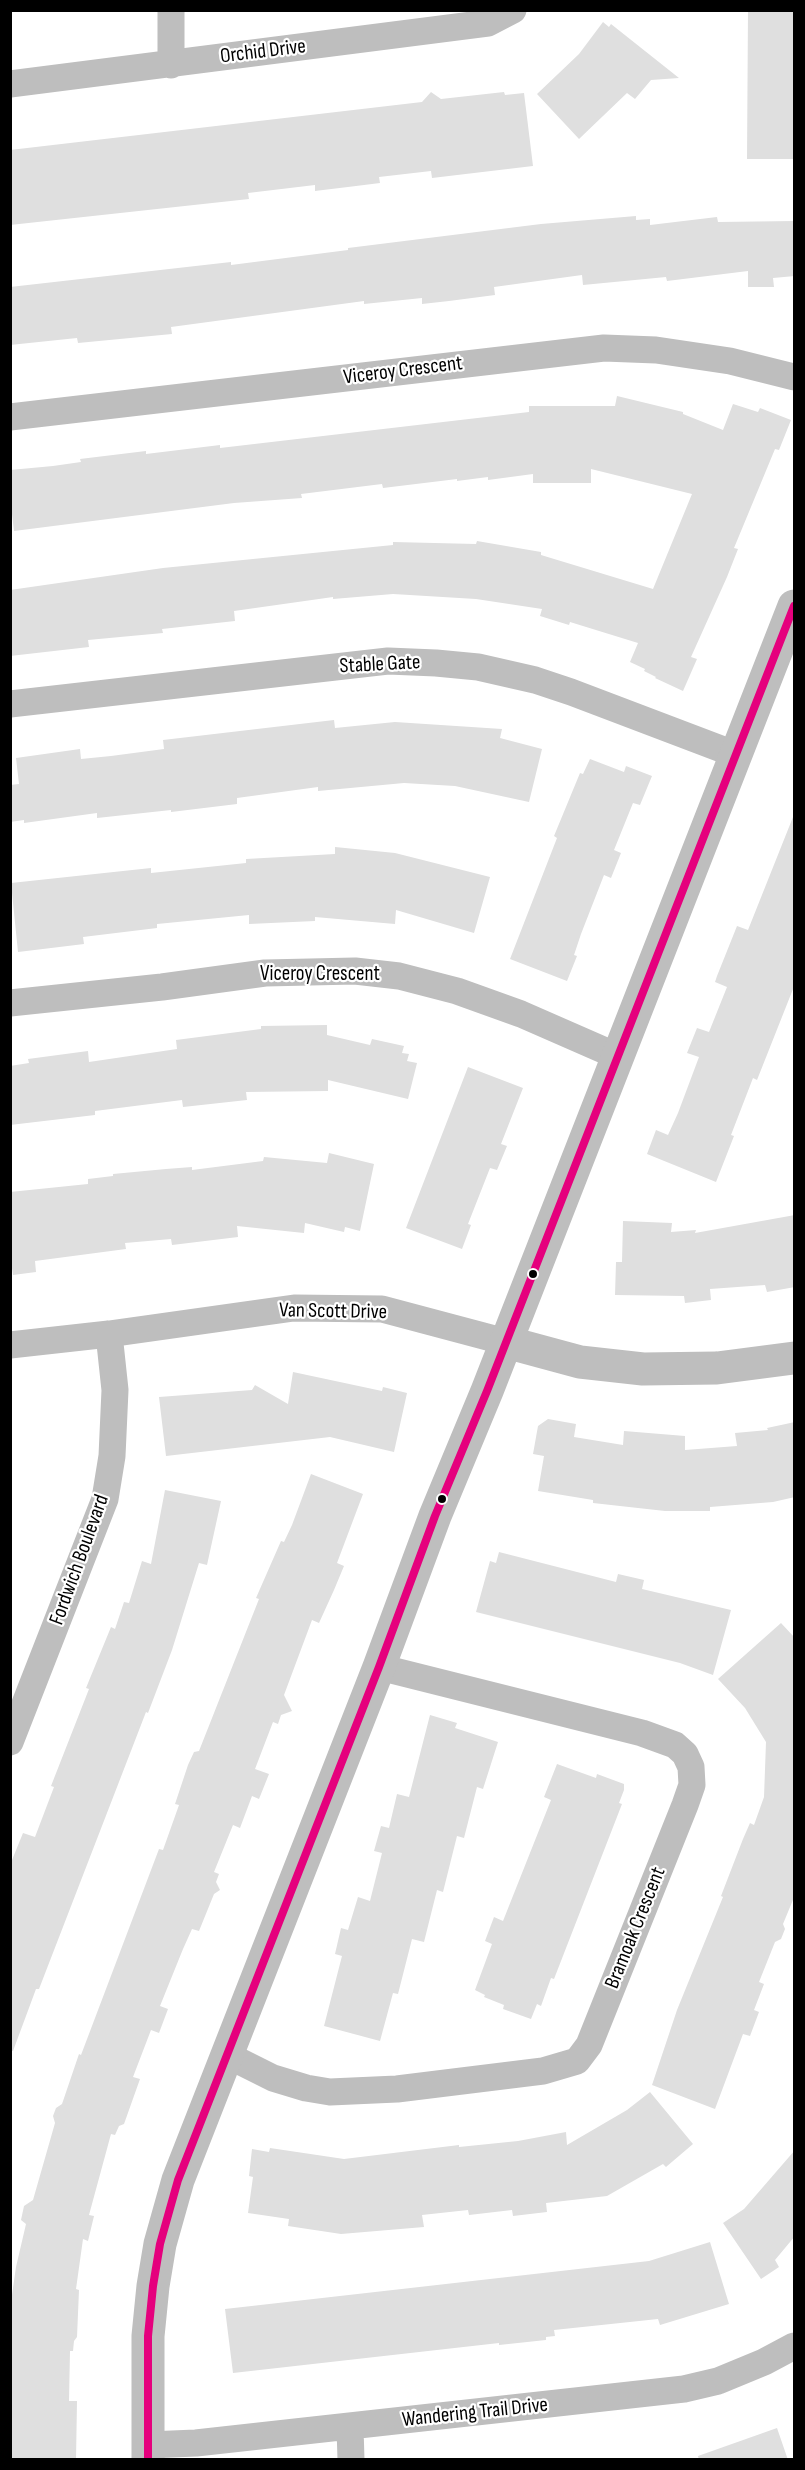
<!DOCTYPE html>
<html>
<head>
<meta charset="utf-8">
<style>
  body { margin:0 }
  #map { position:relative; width:805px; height:2470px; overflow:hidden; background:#fff; font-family:"Sofia Sans Condensed",sans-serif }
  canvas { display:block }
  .frame { position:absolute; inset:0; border:12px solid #000; pointer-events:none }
</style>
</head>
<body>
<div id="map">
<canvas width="805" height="2470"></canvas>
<div class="frame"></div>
</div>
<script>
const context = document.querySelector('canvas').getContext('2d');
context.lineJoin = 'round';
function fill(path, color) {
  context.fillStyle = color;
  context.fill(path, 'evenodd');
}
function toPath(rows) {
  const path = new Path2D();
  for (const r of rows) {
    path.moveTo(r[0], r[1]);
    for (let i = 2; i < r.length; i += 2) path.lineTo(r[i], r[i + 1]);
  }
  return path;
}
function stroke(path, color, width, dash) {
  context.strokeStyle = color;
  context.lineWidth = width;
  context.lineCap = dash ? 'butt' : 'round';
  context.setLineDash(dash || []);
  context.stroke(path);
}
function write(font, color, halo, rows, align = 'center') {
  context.font = font + ' "Sofia Sans Condensed",sans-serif';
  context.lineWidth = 4.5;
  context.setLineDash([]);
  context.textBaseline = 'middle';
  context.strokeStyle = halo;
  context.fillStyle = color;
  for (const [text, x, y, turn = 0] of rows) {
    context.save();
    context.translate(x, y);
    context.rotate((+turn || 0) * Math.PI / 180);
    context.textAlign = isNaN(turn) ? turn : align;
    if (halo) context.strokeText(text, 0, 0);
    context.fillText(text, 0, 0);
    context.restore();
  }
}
fill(toPath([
  [748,10,795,10,795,159,747,159],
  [603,22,609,27,611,24,679,78,651,80,635,99,627,93,579,139,537,94,579,54],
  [431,92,441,99,504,92,505,95,524,93,533,166,432,178,431,171,379,177,380,183,356,186,315,191,315,185,248,193,249,199,10,225,10,150,422,102],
  [636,216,636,220,650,219,650,225,717,217,718,222,795,221,795,276,773,278,774,287,748,287,748,271,667,281,666,277,583,285,582,275,494,287,495,295,449,301,422,304,422,298,364,304,364,301,171,327,172,334,78,343,77,338,10,345,10,287,231,262,231,265,348,250,348,248,541,224],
  [617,396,683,412,683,414,723,430,733,404,758,412,760,408,791,420,779,450,775,449,734,548,738,549,727,577,691,657,697,659,683,691,655,678,656,677,644,671,645,669,630,662,638,643,570,622,569,625,540,616,542,609,476,599,393,594,333,599,333,597,234,611,235,621,162,629,163,633,88,640,89,647,10,656,10,590,163,568,393,545,393,542,476,544,477,541,541,552,541,555,653,589,692,494,591,469,591,483,533,483,533,474,488,480,488,477,457,481,457,479,383,488,382,484,301,494,302,498,234,503,14,531,10,497,10,470,53,466,81,462,80,459,146,451,146,454,220,445,220,448,529,412,529,406,615,406],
  [334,720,335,728,395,722,502,729,500,738,542,749,529,802,455,786,404,783,318,791,318,787,237,798,237,804,171,812,171,810,97,818,97,813,24,823,24,820,10,822,10,785,19,784,16,758,80,749,81,759,111,756,164,749,163,740],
  [590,759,624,772,626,766,652,776,640,805,633,803,614,850,621,853,611,878,604,875,581,934,574,955,577,956,567,981,510,959,557,838,554,836,580,773,583,774],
  [793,817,795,984,757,1080,753,1078,731,1135,734,1136,716,1182,647,1154,656,1130,668,1135,678,1113,699,1057,687,1053,697,1028,709,1032,727,987,715,982,717,976,737,926,748,930],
  [335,847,395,853,490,877,474,933,396,910,395,924,315,917,315,921,249,924,249,915,157,924,157,928,83,937,84,944,18,952,11,883,151,868,151,873,246,863,246,859,335,854],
  [327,1025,327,1035,370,1045,372,1039,404,1046,402,1053,409,1054,407,1061,417,1063,408,1099,328,1080,328,1091,246,1092,247,1100,183,1107,182,1100,95,1111,95,1115,10,1125,10,1066,29,1063,28,1059,88,1051,89,1062,177,1049,176,1040,261,1029,261,1026],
  [468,1067,523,1088,501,1144,507,1146,497,1170,490,1168,468,1224,471,1225,462,1249,406,1228],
  [329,1153,374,1164,360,1231,345,1227,344,1232,305,1223,304,1233,237,1226,238,1237,172,1245,171,1239,125,1243,126,1249,35,1261,36,1272,13,1275,10,1254,10,1192,88,1184,88,1179,113,1176,113,1174,166,1169,192,1167,192,1170,263,1161,264,1157,327,1163],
  [795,1215,795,1287,767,1292,765,1285,710,1289,711,1300,685,1303,684,1296,615,1295,616,1262,622,1262,623,1221,672,1223,671,1232,696,1230,695,1233],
  [293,1372,382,1391,383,1387,407,1393,394,1452,330,1437,166,1456,159,1397,252,1390,255,1385,288,1404],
  [548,1419,576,1424,574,1437,623,1445,624,1431,685,1436,685,1450,737,1446,735,1433,768,1430,767,1428,795,1422,795,1497,773,1502,710,1507,710,1511,665,1511,593,1503,593,1500,538,1491,544,1456,533,1454,538,1426],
  [311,1474,363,1494,337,1563,344,1566,334,1590,319,1623,312,1620,284,1695,292,1711,281,1715,278,1724,273,1722,255,1769,269,1774,259,1799,252,1796,240,1828,233,1825,214,1872,219,1874,216,1882,220,1890,214,1894,199,1931,192,1929,183,1949,160,2006,168,2009,159,2033,151,2030,133,2077,140,2079,124,2124,119,2126,115,2135,111,2134,89,2215,94,2216,88,2241,83,2239,76,2289,79,2290,77,2337,74,2341,73,2351,70,2351,69,2401,77,2401,76,2460,10,2460,10,2309,16,2267,26,2224,21,2220,24,2206,33,2200,55,2123,53,2116,56,2108,62,2104,79,2054,81,2055,159,1849,163,1850,179,1805,175,1804,188,1765,194,1752,199,1751,259,1599,256,1598,281,1541,284,1542,292,1525],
  [165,1490,221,1501,207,1565,199,1563,172,1650,148,1713,146,1712,39,1989,36,1989,13,2051,10,2050,10,1865,23,1833,35,1837,54,1787,51,1786,89,1689,86,1688,111,1627,115,1629,124,1602,129,1603,142,1561,151,1564],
  [499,1552,616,1582,618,1574,644,1580,642,1589,731,1610,713,1675,680,1663,476,1612,490,1561,496,1563],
  [781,1623,795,1638,795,1895,783,1924,785,1929,781,1939,775,1942,759,1982,764,1984,754,2010,759,2012,750,2036,743,2034,715,2109,652,2085,677,2010,723,1897,721,1896,743,1839,750,1823,754,1825,764,1797,766,1742,745,1708,718,1679],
  [430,1715,457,1723,455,1728,498,1742,483,1789,477,1787,464,1838,457,1836,443,1892,437,1890,424,1942,412,1939,398,1994,393,1993,380,2041,324,2026,342,1956,335,1954,341,1928,348,1930,358,1897,370,1901,382,1853,374,1851,381,1826,389,1828,397,1794,409,1797],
  [557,1764,596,1778,597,1774,624,1784,624,1790,619,1803,622,1804,554,1979,551,1978,541,2006,537,2004,531,2019,503,2009,504,2005,484,1997,485,1995,475,1990,492,1944,485,1941,494,1917,503,1921,551,1800,544,1797],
  [650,2092,693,2144,666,2167,663,2164,607,2196,546,2203,547,2212,513,2216,512,2210,469,2215,468,2210,422,2215,424,2227,341,2234,288,2226,289,2219,248,2213,253,2177,249,2176,252,2149,269,2152,270,2148,344,2159,459,2145,459,2147,518,2141,566,2132,567,2145,627,2110],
  [795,2150,795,2236,775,2260,779,2267,761,2279,723,2223,744,2209],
  [710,2242,729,2304,660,2325,658,2319,592,2326,554,2330,555,2336,546,2337,546,2340,499,2345,499,2343,233,2373,225,2309,649,2261],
  [777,2428,788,2460,699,2460,698,2456]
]), '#dfdfdf');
stroke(toPath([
  [171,65,171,10],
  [10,84,488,23,513,10],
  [10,417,604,348,656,350,730,361,794,377],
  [10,704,388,661,436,663,478,667,535,680,571,692,737,755],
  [10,1003,162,987,265,973,355,971,399,976,457,991,521,1014,617,1056],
  [10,1345,109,1334,294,1308,382,1309,506,1342],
  [10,1742,105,1499,112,1456,115,1390,109,1334],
  [227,2055,273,2078,306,2088,330,2092,397,2089,543,2071,577,2061,589,2045,685,1805,692,1785,691,1767,685,1754,675,1745,642,1733,379,1667],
  [350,2427,351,2460],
  [148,2445,196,2443,684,2389,718,2381,764,2362,794,2346]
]), '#bebebe', 27);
stroke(toPath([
  [506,1342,580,1362,643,1369,717,1368,794,1358],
  [148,2460,148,2336,153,2286,160,2244,178,2180,379,1667,435,1516,487,1391,794,606]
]), '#bebebe', 33);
stroke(toPath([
  [148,2460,148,2336,153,2286,160,2244,178,2180,379,1667,435,1516,487,1391,794,606]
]), '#e5007d', 8);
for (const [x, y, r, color] of [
  [533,1274,5,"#000"],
  [442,1499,5,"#000"]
]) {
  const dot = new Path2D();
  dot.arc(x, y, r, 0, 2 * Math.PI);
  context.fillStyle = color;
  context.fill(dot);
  stroke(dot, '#fff', 2);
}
write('21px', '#000', '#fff', [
  ["Orchid Drive",263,52,-7],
  ["Viceroy Crescent",403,371,-7],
  ["Stable Gate",380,665,-3],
  ["Viceroy Crescent",320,975],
  ["Van Scott Drive",333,1312,1],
  ["Fordwich Boulevard",80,1560,-70],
  ["Bramoak Crescent",636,1928,-68],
  ["Wandering Trail Drive",475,2413,-6]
]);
</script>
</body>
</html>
